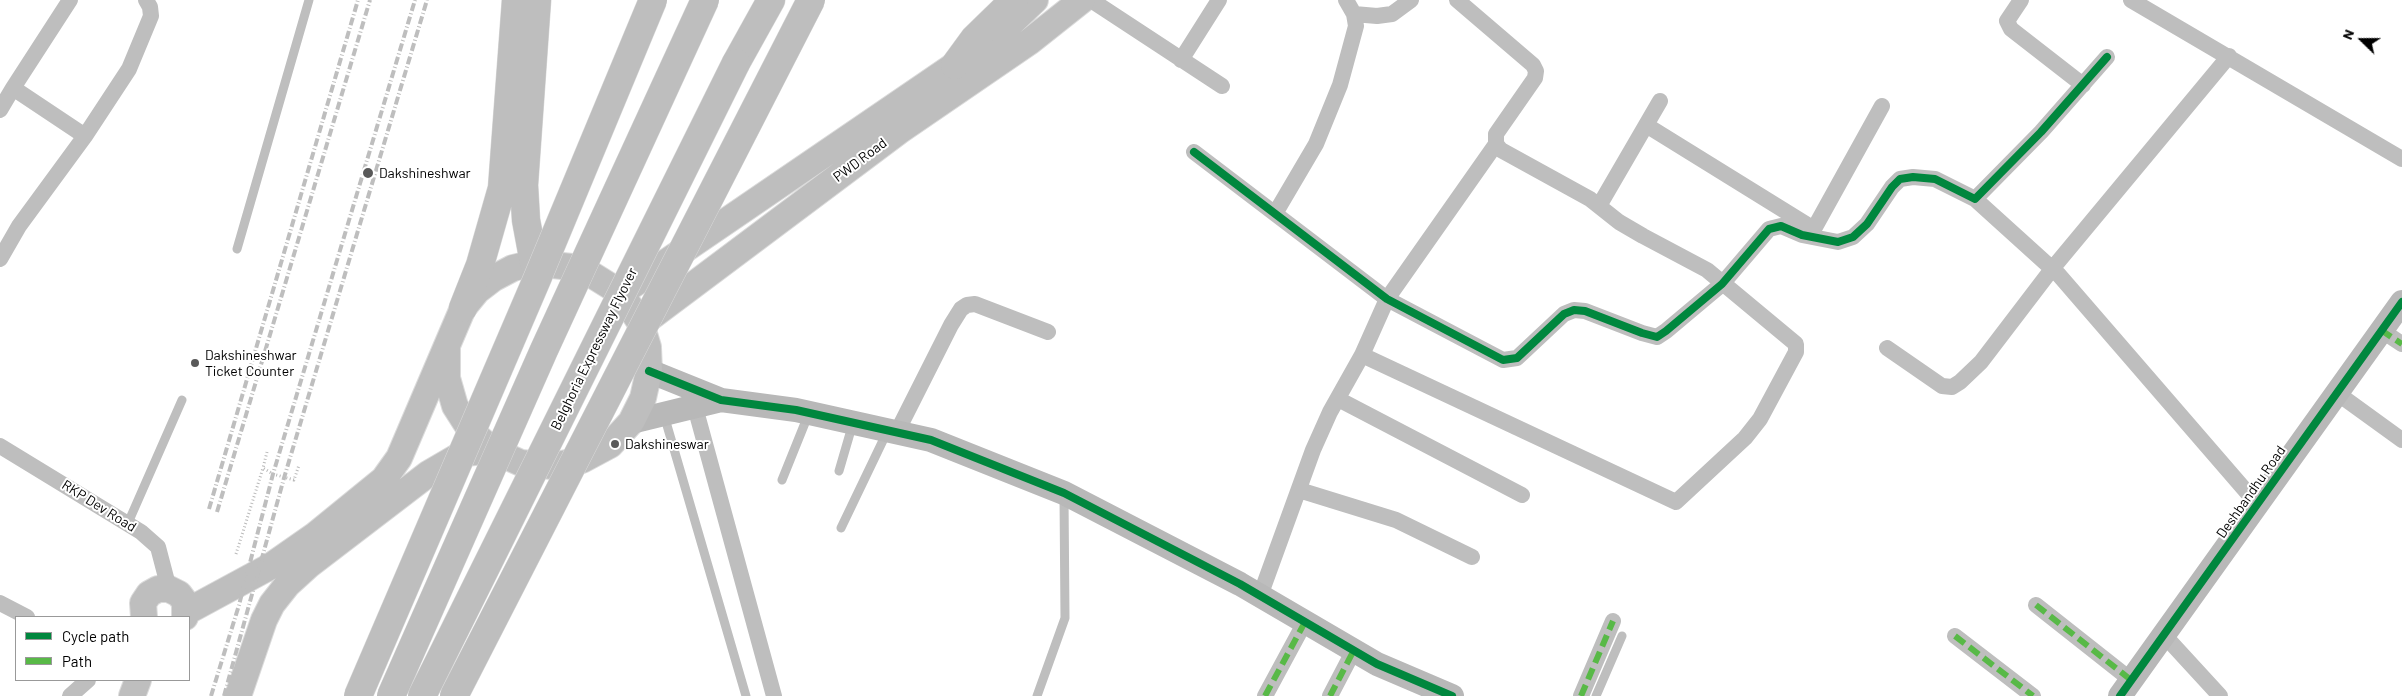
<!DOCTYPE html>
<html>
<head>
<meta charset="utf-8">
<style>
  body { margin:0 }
  #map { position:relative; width:2402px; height:696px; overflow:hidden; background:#fff; font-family:Barlow,sans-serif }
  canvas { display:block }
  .legend { position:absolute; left:15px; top:616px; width:175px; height:65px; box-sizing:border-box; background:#fff; border:1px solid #999; margin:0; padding:6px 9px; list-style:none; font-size:15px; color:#000 }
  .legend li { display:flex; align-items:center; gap:10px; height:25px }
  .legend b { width:25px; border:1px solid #999 }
  .north { position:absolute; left:2337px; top:15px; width:50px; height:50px; -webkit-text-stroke:4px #fff; paint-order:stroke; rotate:292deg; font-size:14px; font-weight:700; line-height:20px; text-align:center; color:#000 }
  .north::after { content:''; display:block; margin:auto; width:18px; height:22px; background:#000; clip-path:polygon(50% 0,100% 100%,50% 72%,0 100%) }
</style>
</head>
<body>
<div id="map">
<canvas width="2402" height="696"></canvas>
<ul class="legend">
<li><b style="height:6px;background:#00873e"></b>Cycle path</li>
<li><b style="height:6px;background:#58b947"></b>Path</li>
</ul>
<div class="north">N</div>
</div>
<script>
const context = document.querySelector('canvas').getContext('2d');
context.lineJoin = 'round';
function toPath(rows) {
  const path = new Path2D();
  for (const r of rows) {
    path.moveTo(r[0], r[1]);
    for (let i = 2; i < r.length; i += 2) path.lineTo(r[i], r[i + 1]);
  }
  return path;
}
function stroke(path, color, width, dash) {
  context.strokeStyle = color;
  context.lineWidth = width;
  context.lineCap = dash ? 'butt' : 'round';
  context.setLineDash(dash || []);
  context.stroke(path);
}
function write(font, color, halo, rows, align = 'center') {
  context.font = font + ' Barlow,sans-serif';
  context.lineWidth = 4;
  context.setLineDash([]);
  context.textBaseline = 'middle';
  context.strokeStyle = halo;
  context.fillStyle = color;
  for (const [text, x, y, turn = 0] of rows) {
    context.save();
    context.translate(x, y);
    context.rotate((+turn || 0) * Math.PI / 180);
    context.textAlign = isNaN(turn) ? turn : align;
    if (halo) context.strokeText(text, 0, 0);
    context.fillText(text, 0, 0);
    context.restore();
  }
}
const primary = toPath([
  [621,293,955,65,1011,23,1035,0],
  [644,322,899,131,1029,42,1082,0],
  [186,612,271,566,314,536,384,479,399,458,463,308,477,291,494,278,513,268,534,263,581,268,621,293,641,324,648,347,649,371,643,398,631,422,610,445,582,460,552,466,521,463,492,450,471,431,455,406,447,378,447,348],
  [144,617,143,603,149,594,158,589,169,589,179,594,185,602,185,617],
  [132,696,138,680],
  [238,696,264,620,272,604,287,585,309,565,428,474,464,453,475,452]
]);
const highway = toPath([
  [736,63,771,0],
  [955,65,974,39,1014,0],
  [534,263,526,220,524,185,537,0],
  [463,308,480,265,502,188,516,0]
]);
stroke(primary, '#dbdbdb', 28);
stroke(highway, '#dbdbdb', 29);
stroke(toPath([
  [267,452,263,468,273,474,294,480,299,465],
  [236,554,263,468]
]), '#b9b9b9', 3, [1, 2.5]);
stroke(toPath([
  [237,249,309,0],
  [664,415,746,696],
  [839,471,853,423],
  [782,480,809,413],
  [128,523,182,400],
  [841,528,888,430],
  [1037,696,1065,618,1064,496],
  [1596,696,1622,636]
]), '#bebebe', 9);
stroke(toPath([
  [70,0,13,88,85,136],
  [1091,0,1222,86],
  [2021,0,2007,21,2011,29,2083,85],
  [2131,0,2402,159],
  [1354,14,1377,16,1392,14,1411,0],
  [1181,60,1219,0],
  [0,110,13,88],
  [1646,125,1814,229],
  [1194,152,1387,299,1503,360,1517,358,1564,314,1574,310,1585,311,1642,333,1657,337,1666,331,1722,284,1769,229,1781,226,1802,235,1838,242,1853,237,1867,224,1892,187,1900,179,1913,177,1935,179,1975,199,2041,132,2107,57],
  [1975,199,2059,275,2258,505],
  [1599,206,1660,101],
  [1276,212,1316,144,1340,85,1356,26,1354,14,1346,0],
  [1810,236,1882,106],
  [0,259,19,226,85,136,129,69,151,16,150,7,146,0],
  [2381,330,2402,344],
  [1887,348,1942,386,1952,387,1960,382,1981,362,2052,269,2229,56],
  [1362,355,1676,502,1745,438,1760,419,1796,352,1796,344,1707,270,1643,236,1619,222,1590,199,1501,150,1496,144,1496,134,1535,78,1536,71,1533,65,1457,0],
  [2337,393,2402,440],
  [696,396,695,407,774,696],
  [1338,399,1522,495],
  [897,432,951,325,961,309,967,305,975,304,1048,332],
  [0,446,141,532,158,547,169,589],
  [1299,490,1396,520,1472,557],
  [1260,596,1313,450,1330,412,1362,355,1387,299,1496,144],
  [0,603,27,617],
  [2036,605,2131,680],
  [2164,635,2220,696],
  [1955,636,2033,696],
  [70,696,88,680],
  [1265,696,1305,622],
  [1330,696,1354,650],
  [1581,696,1613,621]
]), '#bebebe', 16);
stroke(toPath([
  [649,371,721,400,796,410,931,440,1064,493,1240,584,1377,664,1452,696],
  [631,422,721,400],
  [2120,696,2402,302]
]), '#b8b8b8', 24);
stroke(primary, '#bebebe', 26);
stroke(highway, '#bebebe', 28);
stroke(toPath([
  [209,509,358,0],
  [217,512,370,0],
  [211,696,239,605,273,474,415,0],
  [224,696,284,478,427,0]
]), '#bebebe', 4, [8, 2.5, 1, 2.5]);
const highwayBridge = toPath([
  [358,696,537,279,653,0],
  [391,696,544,350,705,0],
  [422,696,736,63],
  [454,696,811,0]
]);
stroke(highwayBridge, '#dbdbdb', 29, []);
stroke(highwayBridge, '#bebebe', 28);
stroke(toPath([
  [2381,330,2402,344],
  [2036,605,2131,680],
  [1955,636,2033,696],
  [1265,696,1305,622],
  [1330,696,1354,650],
  [1581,696,1613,621]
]), '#58b947', 6, [12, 6]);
stroke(toPath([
  [1194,152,1387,299,1503,360,1517,358,1564,314,1574,310,1585,311,1642,333,1657,337,1666,331,1722,284,1769,229,1781,226,1802,235,1838,242,1853,237,1867,224,1892,187,1900,179,1913,177,1935,179,1975,199,2041,132,2107,57],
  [649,371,721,400,796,410,931,440,1064,493,1240,584,1377,664,1452,696],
  [2120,696,2402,302]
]), '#00873e', 8);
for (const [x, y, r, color] of [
  [368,173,6,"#595959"],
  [195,363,5,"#595959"],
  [615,444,5,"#595959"]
]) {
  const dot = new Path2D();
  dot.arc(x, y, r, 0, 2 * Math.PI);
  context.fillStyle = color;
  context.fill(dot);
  stroke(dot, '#fff', 2);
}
write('14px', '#000', '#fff', [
  ["PWD Road",860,160,-37],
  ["Belghoria Expressway Flyover",594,349,-64],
  ["Deshbandhu Road",2251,492,-55],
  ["RKP Dev Road",99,506,32]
]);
write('14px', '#000', '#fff', [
  ["Dakshineshwar",379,173],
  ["Dakshineshwar",205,355],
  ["Ticket Counter",205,371],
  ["Dakshineswar",625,444]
], 'left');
</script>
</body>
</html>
